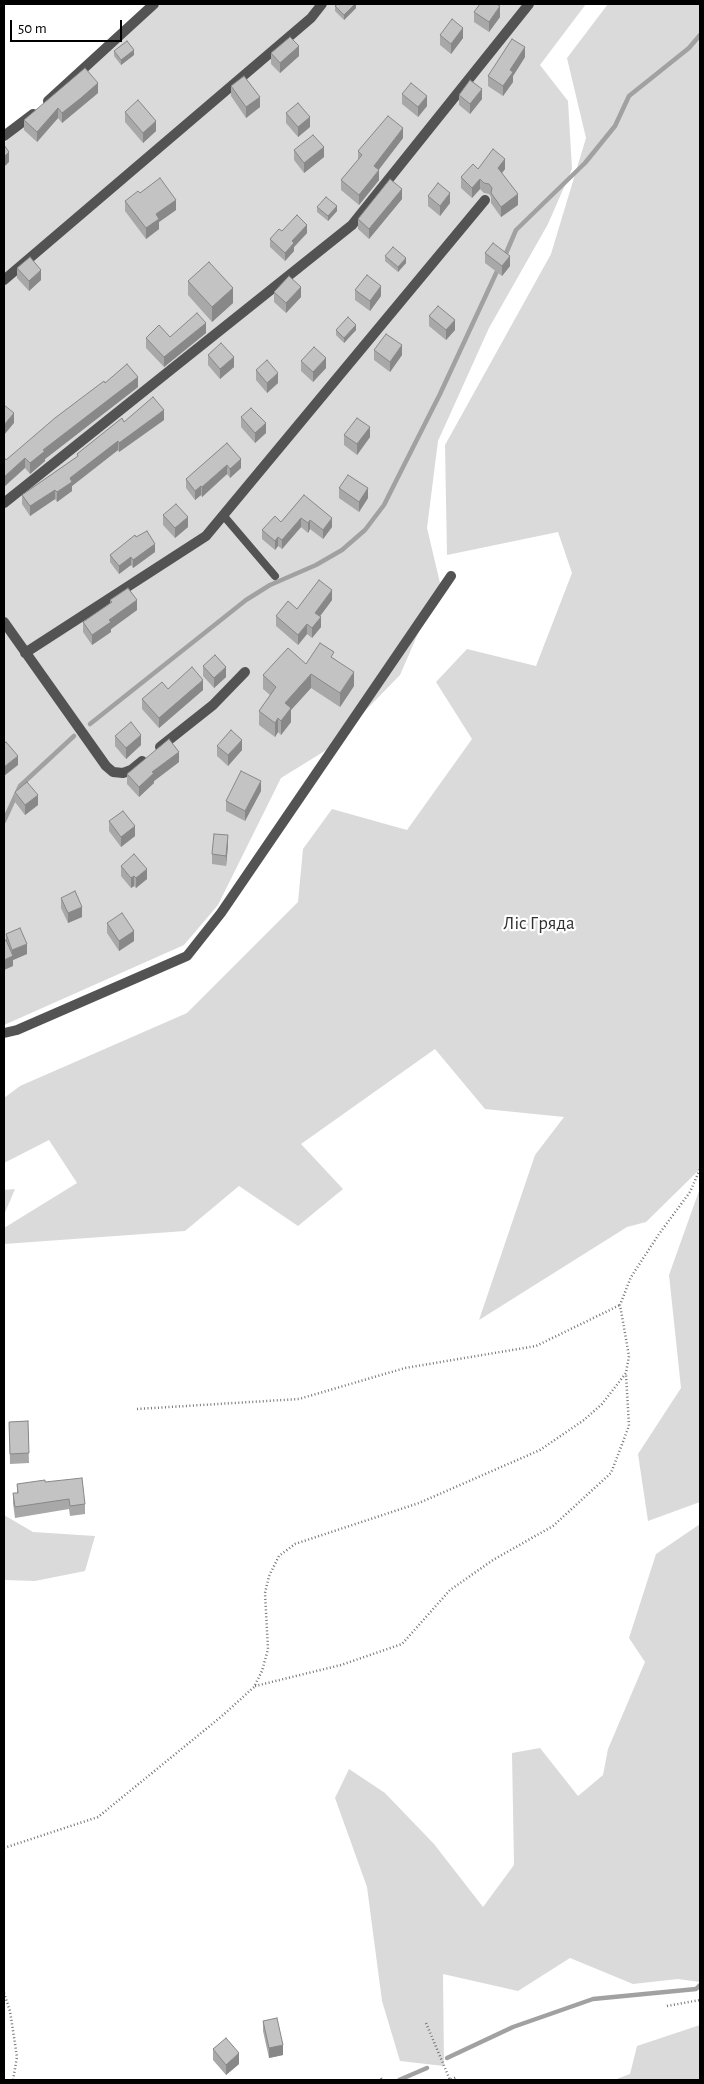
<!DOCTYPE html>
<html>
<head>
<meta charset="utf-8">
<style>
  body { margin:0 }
  #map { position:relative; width:704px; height:2084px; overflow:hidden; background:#fff; font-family:"Alegreya Sans",sans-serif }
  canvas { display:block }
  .frame { position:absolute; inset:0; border:5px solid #000; pointer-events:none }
  .scale { position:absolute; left:10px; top:20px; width:112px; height:22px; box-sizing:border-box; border:2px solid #000; border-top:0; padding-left:6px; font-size:15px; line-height:18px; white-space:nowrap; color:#000; -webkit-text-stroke:4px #fff; paint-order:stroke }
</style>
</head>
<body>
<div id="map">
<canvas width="704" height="2084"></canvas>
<div class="frame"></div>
<div class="scale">50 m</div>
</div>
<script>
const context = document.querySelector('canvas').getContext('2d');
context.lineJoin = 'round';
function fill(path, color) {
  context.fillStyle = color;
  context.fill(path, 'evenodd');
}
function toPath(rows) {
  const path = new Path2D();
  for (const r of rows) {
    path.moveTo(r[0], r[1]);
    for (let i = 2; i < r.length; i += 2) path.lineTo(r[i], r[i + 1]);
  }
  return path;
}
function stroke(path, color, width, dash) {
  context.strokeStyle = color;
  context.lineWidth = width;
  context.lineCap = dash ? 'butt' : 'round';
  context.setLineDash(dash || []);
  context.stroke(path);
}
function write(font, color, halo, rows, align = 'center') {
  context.font = font + ' "Alegreya Sans",sans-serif';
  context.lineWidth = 4.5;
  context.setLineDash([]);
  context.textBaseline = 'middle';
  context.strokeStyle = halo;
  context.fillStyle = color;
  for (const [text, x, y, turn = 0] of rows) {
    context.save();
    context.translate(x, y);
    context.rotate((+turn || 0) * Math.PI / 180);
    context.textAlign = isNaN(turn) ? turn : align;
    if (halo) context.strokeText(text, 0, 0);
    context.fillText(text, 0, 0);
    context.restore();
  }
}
fill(toPath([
  [161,4,586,4,540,65,568,101,572,169,548,224,489,328,438,441,427,528,440,583,400,675,328,749,281,778,218,905,184,945,4,1025,4,143],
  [608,4,700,4,700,1169,646,1222,627,1227,479,1320,535,1155,564,1117,485,1109,435,1049,301,1144,343,1189,298,1226,239,1186,185,1231,4,1244,4,1228,77,1183,49,1140,4,1163,4,1098,20,1086,187,1013,298,902,303,849,332,809,407,830,472,739,436,682,467,649,536,666,572,573,558,532,447,555,445,445,551,254,586,138,567,58],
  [700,1188,700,1502,648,1521,638,1454,681,1388,669,1275],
  [15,1189,4,1215,4,1190],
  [4,1515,33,1532,95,1536,85,1571,35,1581,4,1580],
  [700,1524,700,1982,678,1979,633,1984,570,1958,518,1991,443,1974,444,2066,400,2061,382,2001,367,1887,335,1798,349,1769,385,1793,434,1844,483,1907,514,1865,512,1753,540,1748,578,1796,603,1775,608,1749,645,1662,629,1638,656,1554],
  [700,2025,700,2080,614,2080,630,2074,637,2046]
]), '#dadada');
stroke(toPath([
  [504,258,516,230,585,163,615,126,629,96,689,48,700,35],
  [90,724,246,600,270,585,316,565,342,550,365,530,384,505,396,481,440,394,499,267],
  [4,821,20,786,74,736],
  [447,2058,513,2027,593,1999,696,1989,700,1985],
  [399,2080,427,2068]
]), '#a1a1a1', 4.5);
stroke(toPath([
  [137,1409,299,1399,405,1368,536,1346,620,1305],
  [255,1686,341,1665,402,1644,450,1590,493,1560,553,1526,611,1473,629,1426,626,1374],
  [4,1848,98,1817,222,1716,254,1687,262,1671,268,1649,265,1593,269,1576,279,1556,295,1544,419,1503,540,1450,584,1420,602,1404,626,1373,629,1356,620,1305,631,1277,659,1234,690,1192,700,1169],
  [4,1993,10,2011,17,2057,13,2080],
  [667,2006,700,2000],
  [426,2023,450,2080,457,2077],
  [381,2078,382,2080]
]), '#757575', 2.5, [1, 2.5]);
stroke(toPath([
  [223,515,275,576]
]), '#535353', 8);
stroke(toPath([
  [48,101,154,4],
  [4,136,33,114],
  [4,280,311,18,322,4],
  [4,503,352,225,529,4],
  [4,622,106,766,113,772,123,773,131,770,142,761],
  [25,653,206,536,485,200],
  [160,747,213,705,245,672],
  [4,1033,17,1030,187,956,221,913,451,576]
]), '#535353', 10);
fill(toPath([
  [356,4,356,8,344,20,335,11,335,6],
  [474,12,500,17,489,32,474,22],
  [440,35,463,38,451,54,440,45],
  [114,51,134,55,121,65,114,56],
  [271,53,299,56,280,73,271,64],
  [525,57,513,76,513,82,503,96,488,86,488,76],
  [231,86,260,107,246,118,231,96],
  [98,93,62,123,58,118,37,142,24,130,24,120],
  [402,94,427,106,418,117,402,104],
  [459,95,482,99,470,114,459,105],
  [125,112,156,131,143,143,125,122],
  [286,113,310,127,298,137,286,123],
  [403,138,379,169,379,180,359,205,341,190,341,180,358,160,358,151],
  [294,150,324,157,304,173,294,160],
  [478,169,505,169,502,173,518,205,501,217,491,203,491,197,489,194,484,193,480,189,472,198,461,188,461,177],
  [140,193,176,210,159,222,159,229,146,239,125,211,125,201],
  [428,196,450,203,440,216,428,206],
  [402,199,369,239,358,229,358,219],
  [317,207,337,211,328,221,317,212],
  [282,231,307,233,294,247,294,251,285,261,270,247,270,239],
  [485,253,510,266,502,276,485,263],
  [385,256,406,263,398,272,385,261],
  [17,268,41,280,29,291,17,278],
  [188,281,233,303,212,322,188,295],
  [355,290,381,296,370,311,355,300],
  [274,292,301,297,286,313,274,302],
  [429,316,455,330,446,340,429,326],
  [336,330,356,330,344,343,336,335],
  [206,333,164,367,146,348,146,338,170,337],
  [374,350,402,355,390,372,374,360],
  [208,355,234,367,220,379,208,365],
  [301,361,326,368,313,382,301,371],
  [256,370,278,383,267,393,256,380],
  [105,383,138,387,45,459,45,461,30,474,25,468,6,460],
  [241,417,266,433,255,443,241,427],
  [164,420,119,452,118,450,72,486,72,491,57,502,55,499,30,516,22,504,22,495,77,457,77,454,124,422],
  [344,435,370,437,357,455,344,445],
  [227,443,241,468,230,478,227,474,202,497,201,495,195,500,186,488,186,479],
  [339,488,368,498,359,512,339,498],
  [304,495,332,527,323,539,310,529,308,533,301,527,282,549,278,546,275,550,262,539,262,530,281,522],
  [163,515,188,527,175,538,163,525],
  [136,537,155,552,133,568,131,565,119,574,110,562,110,555],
  [110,600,137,610,111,629,111,632,92,645,83,632,83,622,110,604],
  [332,600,320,616,321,627,312,638,307,634,298,645,276,626,276,616,297,609],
  [334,658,354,686,340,707,311,688,291,710,291,722,281,735,278,732,275,737,259,725,259,711,270,695,263,689,263,675,306,664],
  [203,666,226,677,214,688,203,676],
  [168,689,203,690,159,728,142,709,142,699],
  [115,736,141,745,126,759,115,746],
  [217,746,242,750,228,766,217,756],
  [179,762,154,781,154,783,139,797,127,784,127,774],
  [261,791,245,821,226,811,226,801],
  [15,792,38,805,25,815,15,802],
  [109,821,135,836,121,847,109,831],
  [228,845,226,866,212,864,212,854],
  [121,866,147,879,136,888,134,886,131,888,121,876],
  [61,898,82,917,68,923,61,908],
  [107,923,134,941,119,951,107,933],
  [6,934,27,954,13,960,13,966,6,941],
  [28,1421,29,1463,10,1464,9,1422],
  [45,1482,85,1504,85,1514,70,1516,69,1509,15,1518,13,1503,13,1493,17,1493,17,1484],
  [263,2021,283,2055,269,2058,263,2031],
  [213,2049,239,2064,226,2075,213,2060]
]), '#a8a8a8');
fill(toPath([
  [355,4,356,4,356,8,344,20,344,15],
  [500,6,500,17,489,32,489,22],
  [463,28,463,38,451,54,451,44],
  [299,46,299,56,280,73,280,63],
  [525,47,525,57,513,76,513,82,503,96,503,86,510,70],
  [134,50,134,55,121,65,121,60],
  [98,83,98,93,62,123,62,113],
  [482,89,482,99,470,114,470,104],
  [427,96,427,106,418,117,418,107],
  [260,97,260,107,246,118,246,107],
  [58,108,58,118,37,142,37,132],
  [310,117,310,127,298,137,298,127],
  [156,121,156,131,143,143,143,133],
  [403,128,403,138,374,176,374,166],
  [324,147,324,157,304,173,304,163],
  [9,152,9,162,4,167,4,157],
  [505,159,505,169,498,178,498,168],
  [379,170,379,180,359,205,359,195],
  [480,179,480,189,472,198,472,188],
  [402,189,402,199,369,239,369,229],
  [450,193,450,203,440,216,440,206],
  [518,194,518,205,501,217,501,207],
  [176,200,176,210,159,222,159,229,146,239,146,228,156,214],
  [337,206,337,211,328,221,328,216],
  [307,225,307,233,294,247,294,251,285,261,285,253,292,241],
  [510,256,510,266,502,276,502,266],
  [406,258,406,263,398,272,398,267],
  [41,270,41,280,29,291,29,281],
  [381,286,381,296,370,311,370,301],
  [301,287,301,297,286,313,286,303],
  [233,288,233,303,212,322,212,307],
  [455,320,455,330,446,340,446,330],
  [206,323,206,333,164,367,164,357],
  [356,325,356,330,344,343,344,338],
  [402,345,402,355,390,372,390,362],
  [234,357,234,367,220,379,220,369],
  [326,358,326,368,313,382,313,372],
  [278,373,278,383,267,393,267,383],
  [138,377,138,387,45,459,45,461,30,474,30,463,43,450],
  [164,410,164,420,119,452,119,443],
  [14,413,14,423,4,435,4,425],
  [266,423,266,433,255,443,255,433],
  [370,427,370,437,357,455,357,444],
  [118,441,118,450,72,486,72,491,57,502,57,492,70,478],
  [25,458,25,468,4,487,4,477],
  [241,459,241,468,230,478,230,469],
  [227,465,227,474,202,497,202,487],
  [201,486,201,495,195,500,195,491],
  [368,488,368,498,359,512,359,502],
  [55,490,55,499,30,516,30,506],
  [188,517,188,527,175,538,175,528],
  [301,518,301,527,282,549,282,540],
  [332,518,332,527,323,539,323,530],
  [310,520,310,529,308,533,308,523],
  [278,537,278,546,275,550,275,541],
  [155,544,155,552,133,568,133,560],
  [131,557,131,565,119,574,119,566],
  [332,590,332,600,315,623,315,613],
  [137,600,137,610,111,629,111,632,92,645,92,635,109,620],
  [321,617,321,627,312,638,312,628],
  [307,624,307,634,298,645,298,635],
  [226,667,226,677,214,688,214,678],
  [354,672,354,686,340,707,340,693],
  [311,674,311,688,291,710,291,722,281,735,281,721,285,703],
  [203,680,203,690,159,728,159,718],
  [278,718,278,732,275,737,275,723],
  [141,735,141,745,126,759,126,748],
  [242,740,242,750,228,766,228,755],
  [179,752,179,762,154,781,154,783,139,797,139,787,152,772],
  [18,756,18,765,4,776,4,767],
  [261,781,261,791,245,821,245,811],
  [38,795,38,805,25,815,25,805],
  [135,826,135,836,121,847,121,837],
  [228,835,228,845,226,866,226,856],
  [147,869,147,879,136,888,136,878],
  [134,876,134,886,131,888,131,878],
  [82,907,82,917,68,923,68,913],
  [134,931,134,941,119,951,119,941],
  [27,944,27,954,13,960,13,966,4,970,4,960,12,956,12,950],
  [283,2045,283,2055,269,2058,269,2048],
  [239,2053,239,2064,226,2075,226,2065]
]), '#888');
const building = toPath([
  [338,4,355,4,344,15,335,6,338,4],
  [480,4,496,4,500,6,489,22,474,12,480,4],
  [452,19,463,28,451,44,440,35,452,19],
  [290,37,299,46,280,63,271,53,290,37],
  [512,39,525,47,510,70,513,72,503,86,488,76,512,39],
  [127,41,134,50,121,60,114,51,127,41],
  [85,68,98,83,81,98,62,113,58,108,37,132,24,120,85,68],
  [244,76,260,97,246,107,231,86,244,76],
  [470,80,482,89,470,104,459,95,470,80],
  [411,83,427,96,418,107,402,94,411,83],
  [138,100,156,121,143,133,125,112,138,100],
  [298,103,310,117,298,127,286,113,298,103],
  [388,116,403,128,374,166,379,170,359,195,341,180,362,155,358,151,388,116],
  [313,135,324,147,304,163,294,150,313,135],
  [4,145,9,152,4,157,4,145],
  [493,149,505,159,498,168,518,194,501,207,491,193,492,188,489,184,484,183,480,179,472,188,461,177,473,164,478,169,493,149],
  [160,178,176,200,156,214,159,219,146,228,125,201,138,191,140,193,160,178],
  [390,179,402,189,369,229,358,219,390,179],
  [438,183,450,193,440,206,428,196,438,183],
  [326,197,337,206,328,216,317,207,326,197],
  [297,215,307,225,292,241,294,243,285,253,270,239,279,229,282,231,297,215],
  [493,243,510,256,502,266,485,253,493,243],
  [393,247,406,258,398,267,385,256,393,247],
  [30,257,41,270,29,281,17,268,30,257],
  [209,262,233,288,212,307,188,281,209,262],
  [367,275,381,286,370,301,355,290,367,275],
  [289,276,301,287,286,303,274,292,289,276],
  [438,306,455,320,446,330,429,316,438,306],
  [197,313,206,323,164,357,146,338,159,325,170,337,197,313],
  [348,317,356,325,344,338,336,330,348,317],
  [386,334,402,345,390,362,374,350,386,334],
  [221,343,234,357,220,369,208,355,221,343],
  [314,347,326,358,313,372,301,361,314,347],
  [267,360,278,373,267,383,256,370,267,360],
  [127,364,138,377,43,450,45,451,30,463,25,458,4,477,4,457,6,460,55,418,104,381,105,383,127,364],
  [153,397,164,410,119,443,118,441,70,478,72,482,57,492,55,490,30,506,22,495,78,456,77,454,122,418,124,422,153,397],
  [4,405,14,413,4,425,4,405],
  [251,408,266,423,255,433,241,417,251,408],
  [357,418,370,427,357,444,344,435,357,418],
  [227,443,241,459,230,469,227,465,202,487,201,486,195,491,186,479,227,443],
  [348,475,368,488,359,502,339,488,348,475],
  [304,495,332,518,323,530,310,520,308,523,301,518,282,540,278,537,275,541,262,530,275,516,281,522,304,495],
  [176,504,188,517,175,528,163,515,176,504],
  [147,531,155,544,133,560,131,557,119,566,110,555,135,535,136,537,147,531],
  [319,580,332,590,315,613,321,617,312,628,307,624,298,635,276,616,288,601,297,609,319,580],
  [128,588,137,600,109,620,111,622,92,635,83,622,112,602,110,600,128,588],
  [320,643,334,652,331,657,354,672,340,693,311,674,285,703,291,708,281,721,278,718,275,723,259,711,276,687,263,675,288,648,306,664,320,643],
  [215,655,226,667,214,678,203,666,215,655],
  [192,667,203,680,159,718,142,699,162,682,168,689,192,667],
  [131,722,141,735,126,748,115,736,131,722],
  [231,730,242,740,228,755,217,746,231,730],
  [169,739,179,752,152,772,154,773,139,787,127,774,169,739],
  [6,742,18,756,4,767,4,744,6,742],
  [241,771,261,781,245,811,226,801,241,771],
  [27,782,38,795,25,805,15,792,27,782],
  [123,811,135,826,121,837,109,821,123,811],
  [214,834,228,835,226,856,212,854,214,834],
  [134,854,147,869,136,878,134,876,131,878,121,866,134,854],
  [75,891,82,907,68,913,61,898,75,891],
  [122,913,134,931,119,941,107,923,122,913],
  [20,928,27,944,12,950,6,934,20,928],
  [6,940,13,956,4,960,4,942,6,940],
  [28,1421,29,1453,10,1454,9,1422,28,1421],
  [82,1478,85,1504,70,1506,69,1499,15,1507,13,1493,18,1493,17,1484,45,1480,45,1482,82,1478],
  [277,2018,283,2045,269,2048,263,2021,277,2018],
  [226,2038,239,2053,226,2065,213,2049,226,2038]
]);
fill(building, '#c3c3c3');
stroke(building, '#888', 1);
write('19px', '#313131', '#fff', [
  ["Ліс Гряда",539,923]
]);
</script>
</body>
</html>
